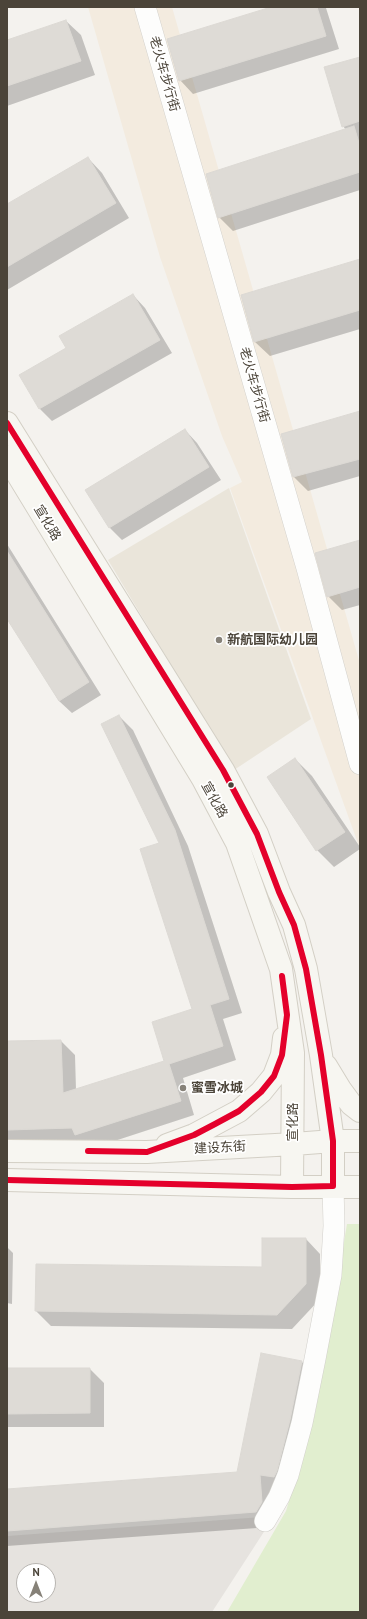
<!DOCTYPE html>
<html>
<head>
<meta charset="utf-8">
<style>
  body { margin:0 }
  #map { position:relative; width:367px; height:1619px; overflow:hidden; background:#f4f2ee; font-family:"PT Sans",sans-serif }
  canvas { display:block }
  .frame { position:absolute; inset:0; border:8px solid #4b4439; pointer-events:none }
  .north { position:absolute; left:16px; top:1563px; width:40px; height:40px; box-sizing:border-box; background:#fff; border:1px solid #b7b4b0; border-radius:50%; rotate:0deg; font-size:11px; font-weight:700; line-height:16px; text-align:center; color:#4b4439 }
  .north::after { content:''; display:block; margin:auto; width:14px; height:18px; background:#868178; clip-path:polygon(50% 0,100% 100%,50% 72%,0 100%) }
</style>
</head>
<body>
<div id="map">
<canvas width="367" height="1619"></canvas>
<div class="frame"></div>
<div class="north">N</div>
</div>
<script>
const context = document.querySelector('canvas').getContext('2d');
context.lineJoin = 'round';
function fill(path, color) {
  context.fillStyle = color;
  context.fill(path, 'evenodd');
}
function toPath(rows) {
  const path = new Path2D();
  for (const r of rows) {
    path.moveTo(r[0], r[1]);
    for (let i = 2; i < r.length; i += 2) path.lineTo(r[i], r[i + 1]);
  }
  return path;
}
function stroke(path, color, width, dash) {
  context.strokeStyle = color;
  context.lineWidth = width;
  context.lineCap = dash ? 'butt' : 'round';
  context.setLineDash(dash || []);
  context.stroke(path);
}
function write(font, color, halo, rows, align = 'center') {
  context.font = font + ' "PT Sans","Noto Sans SC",sans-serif';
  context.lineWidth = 3.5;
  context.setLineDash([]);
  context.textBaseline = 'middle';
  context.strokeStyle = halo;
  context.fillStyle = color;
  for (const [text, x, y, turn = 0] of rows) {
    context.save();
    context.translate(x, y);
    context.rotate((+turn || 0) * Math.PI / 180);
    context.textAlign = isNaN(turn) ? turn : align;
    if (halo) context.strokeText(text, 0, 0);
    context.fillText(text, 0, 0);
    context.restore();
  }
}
fill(toPath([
  [88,7,172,7,360,664,360,849,230,488,242,482,222,436,160,257]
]), '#f3ebdf');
fill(toPath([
  [229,488,311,719,234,770,108,560]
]), '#eae5da');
fill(toPath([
  [347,1224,360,1224,360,1612,227,1612,286,1511,315,1414]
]), '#e1eecf');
fill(toPath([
  [261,1517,269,1524,212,1612,7,1612,7,1536],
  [24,1571,48,1571,48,1595,24,1595]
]), '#e6e3df');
fill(toPath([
  [274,7,328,7,326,8,339,49,193,94,180,80],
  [66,21,81,35,95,75,7,106,7,41],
  [360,58,360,190,233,231,219,217,346,130,343,126],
  [88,158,102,173,129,218,7,290,7,206],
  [360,260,360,329,270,356,255,342],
  [133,295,145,308,172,353,52,421,40,409,20,375,67,348],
  [360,412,360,476,308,491,294,477,282,434],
  [185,430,197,443,221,480,122,540,110,528,86,490],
  [360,541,360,605,342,610,328,596],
  [7,544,101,695,72,713,59,701,7,617],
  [119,716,133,730,188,846,242,1013,223,1019,236,1060,183,1078,194,1115,90,1149,7,1144,7,1042,61,1041,75,1055,76,1090,166,1061,193,1010,160,843],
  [295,759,312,776,360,847,360,849,334,867,317,850],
  [306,1239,320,1254,320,1299,292,1329,51,1326,36,1311,263,1268],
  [7,1247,13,1253,12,1304,7,1303],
  [262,1354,302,1362,317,1377,271,1527,7,1546,7,1490,238,1473],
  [7,1369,90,1369,104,1383,104,1427,7,1427]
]), '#0003');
const building = toPath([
  [271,7,317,7,326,36,179,81,167,39,271,7],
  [66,20,81,61,7,86,7,40,66,20],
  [360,57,360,121,342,127,324,67,360,57],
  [354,126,360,146,360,172,218,218,206,174,354,126],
  [88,157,116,203,7,267,7,204,88,157],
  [360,259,360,310,254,342,241,295,360,259],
  [133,294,160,340,39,409,19,375,66,348,59,336,133,294],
  [360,411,360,459,293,477,281,434,360,411],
  [185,429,209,467,109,528,85,490,185,429],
  [360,540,360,587,327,597,315,553,360,540],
  [7,551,89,682,59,701,7,619,7,551],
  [119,715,175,830,229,999,210,1005,223,1046,169,1064,181,1101,75,1135,72,1128,7,1130,7,1041,61,1040,63,1093,164,1061,152,1022,192,1009,140,849,159,843,101,724,119,715],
  [295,758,345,832,316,851,267,777,295,758],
  [262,1238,306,1238,306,1284,277,1315,35,1311,36,1264,262,1267,262,1238],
  [261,1353,302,1361,290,1420,277,1471,274,1477,260,1475,262,1502,256,1512,7,1531,7,1489,237,1472,261,1353],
  [7,1368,90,1368,90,1413,7,1414,7,1368]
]);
fill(building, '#dedbd6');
stroke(building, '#dcd9d4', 1);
const street = toPath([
  [145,7,307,568,360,764],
  [265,1521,279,1497,288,1475,302,1423,315,1359,331,1275,334,1226,333,1186]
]);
const secondary = toPath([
  [7,423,223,770,257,834,279,892,294,925,306,969,321,1055,333,1141,333,1186],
  [7,457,203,779,237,843,281,969,293,1053,292,1187],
  [326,1066,340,1089,351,1104,360,1111],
  [167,1145,194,1135,239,1111,261,1092,274,1076,282,1055,284,1038],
  [7,1151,147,1152,294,1144,333,1141,360,1141],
  [7,1180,292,1187,360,1187]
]);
stroke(street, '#d2d0cb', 22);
stroke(secondary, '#d3cfc5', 24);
stroke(street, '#fdfdfc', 21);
stroke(secondary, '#f7f6f1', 22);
stroke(toPath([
  [7,423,223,770,257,834,279,892,294,925,306,969,321,1055,333,1141,333,1186,292,1187,7,1180],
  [88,1151,147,1152,194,1135,215,1124,239,1111,261,1092,274,1076,282,1055,287,1015,282,976]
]), '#e4002b', 6);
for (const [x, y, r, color] of [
  [219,640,4,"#868178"],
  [231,785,3.5,"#4b4439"],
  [183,1088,4,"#868178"]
]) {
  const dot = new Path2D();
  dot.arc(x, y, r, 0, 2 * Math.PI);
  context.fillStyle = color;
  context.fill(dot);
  stroke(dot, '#fff', 1.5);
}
write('13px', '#4b4439', '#fff', [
  ["老火车步行街",164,74,74],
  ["老火车步行街",254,385,74],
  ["宣化路",47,523,59],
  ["宣化路",214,800,61],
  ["宣化路",293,1122,-90],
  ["建设东街",220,1148,-3]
]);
write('bold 13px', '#4b4439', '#fff', [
  ["新航国际幼儿园",227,640],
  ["蜜雪冰城",191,1088]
], 'left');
</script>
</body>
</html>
